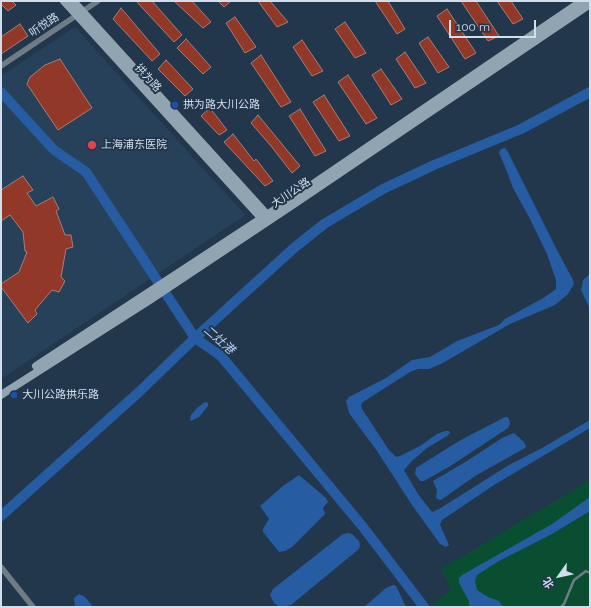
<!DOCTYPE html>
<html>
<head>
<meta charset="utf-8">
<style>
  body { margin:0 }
  #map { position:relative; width:591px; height:608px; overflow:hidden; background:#23374c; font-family:Raleway,"Noto Sans SC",sans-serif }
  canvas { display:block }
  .frame { position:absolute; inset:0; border:2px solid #d2deec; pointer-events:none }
  .north { position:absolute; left:539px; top:556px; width:40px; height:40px; -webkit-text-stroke:3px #23374c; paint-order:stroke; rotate:237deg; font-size:11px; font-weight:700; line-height:16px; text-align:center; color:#d2deec }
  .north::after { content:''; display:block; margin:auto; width:14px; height:18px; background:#d2deec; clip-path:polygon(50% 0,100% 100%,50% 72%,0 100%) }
  .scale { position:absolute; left:449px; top:20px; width:87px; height:18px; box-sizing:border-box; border:2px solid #d2deec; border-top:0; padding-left:5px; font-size:12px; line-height:14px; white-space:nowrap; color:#d2deec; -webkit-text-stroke:3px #23374c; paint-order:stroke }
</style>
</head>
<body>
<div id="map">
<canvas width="591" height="608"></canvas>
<div class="frame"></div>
<div class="north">北</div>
<div class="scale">100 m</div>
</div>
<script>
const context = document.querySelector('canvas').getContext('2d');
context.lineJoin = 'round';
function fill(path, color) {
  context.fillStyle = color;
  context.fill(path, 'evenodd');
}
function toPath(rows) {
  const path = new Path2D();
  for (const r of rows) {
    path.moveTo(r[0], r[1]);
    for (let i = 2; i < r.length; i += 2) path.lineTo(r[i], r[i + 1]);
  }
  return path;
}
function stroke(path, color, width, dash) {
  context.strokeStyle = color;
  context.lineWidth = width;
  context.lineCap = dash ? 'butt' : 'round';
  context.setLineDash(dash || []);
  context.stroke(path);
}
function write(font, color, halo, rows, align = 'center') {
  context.font = font + ' Raleway,"Noto Sans SC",sans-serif';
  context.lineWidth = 4;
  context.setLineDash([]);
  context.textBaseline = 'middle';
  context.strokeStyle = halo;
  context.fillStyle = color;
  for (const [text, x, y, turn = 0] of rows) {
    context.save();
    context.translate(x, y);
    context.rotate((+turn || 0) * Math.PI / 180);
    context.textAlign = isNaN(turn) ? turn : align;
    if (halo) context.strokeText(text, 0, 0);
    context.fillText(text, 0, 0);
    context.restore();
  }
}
fill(toPath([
  [75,27,245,215,1,379,1,76]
]), '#28415b');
fill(toPath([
  [590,480,590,607,429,607,451,590,441,569]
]), '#094e30');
fill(toPath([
  [505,148,508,152,556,248,573,280,574,284,568,294,555,305,510,324,441,364,429,369,418,369,410,372,363,402,361,405,362,409,389,450,396,457,400,456,420,446,437,434,445,431,449,431,450,433,447,436,427,448,412,461,404,470,418,494,432,512,439,509,509,465,542,448,590,420,590,428,494,485,442,520,440,525,449,545,446,547,440,544,412,505,377,451,349,413,346,401,349,397,386,378,412,360,430,357,457,341,499,325,505,319,545,297,556,289,556,280,547,254,530,219,513,188,506,169,499,153,501,149],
  [590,274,589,290,590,309,581,290,583,280],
  [205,402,208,403,208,406,199,417,191,421,190,420,191,415,197,408],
  [505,417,507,417,509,419,510,424,508,428,452,465,424,481,420,481,415,474,416,468,459,441],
  [514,433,524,442,526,446,525,448,475,476,441,500,437,499,436,497,437,490,433,481,467,461,502,438],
  [299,475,326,498,328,502,323,508,325,514,292,547,285,551,279,552,263,532,263,529,269,519,260,506,283,486],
  [590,497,590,511,552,534,499,561,477,575,475,581,477,590,488,597,499,601,503,607,469,607,469,601,459,583,459,578,462,575,552,524],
  [348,533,352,534,359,541,360,545,359,549,291,605,283,607,278,606,274,603,270,595,273,589,343,534],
  [393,585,396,586,406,607,364,607,386,588],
  [79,594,85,597,91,604,92,607,75,607,74,598]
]), '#265ca1');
stroke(toPath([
  [1,92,54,150,86,172,195,338,221,356,363,527,424,607],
  [1,516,139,392,195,338,294,248,324,224,383,189,434,165,521,129,590,92]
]), '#265ca1', 10);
const building = toPath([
  [1,1,12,1,16,5,8,11,1,4,1,1],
  [136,1,152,1,182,35,174,42,136,1],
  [174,1,192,1,211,22,203,28,174,1],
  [218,1,231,1,224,7,218,1],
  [258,1,270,1,288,22,277,27,258,1],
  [375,1,388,1,405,29,397,34,375,1],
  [461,1,476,1,499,36,488,41,461,1],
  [497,1,511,1,523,19,513,24,497,1],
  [121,8,160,54,152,61,113,19,121,8],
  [447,9,476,53,465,59,437,16,447,9],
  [235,17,256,47,245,53,226,23,235,17],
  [345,22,366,53,355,58,335,29,345,22],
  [20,24,28,36,1,54,1,37,20,24],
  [428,37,449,67,438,73,419,43,428,37],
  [186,39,211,67,203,74,177,48,186,39],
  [302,40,323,71,312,76,293,47,302,40],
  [405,52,426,83,415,88,396,59,405,52],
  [261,55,291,102,281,107,251,63,261,55],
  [60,59,92,108,58,130,27,84,30,77,45,65,60,59],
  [166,60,193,89,185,96,158,69,166,60],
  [381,69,402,99,391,105,372,75,381,69],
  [348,75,377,118,366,124,338,82,348,75],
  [324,95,350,136,339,141,313,102,324,95],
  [210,108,227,130,219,135,201,116,210,108],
  [300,109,326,151,315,156,289,116,300,109],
  [258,115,300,166,292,173,271,146,251,123,258,115],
  [233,134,254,161,256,159,273,181,265,186,224,142,233,134],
  [23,176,33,190,27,193,36,206,53,197,59,209,56,211,65,235,71,235,73,247,66,249,61,277,65,281,59,292,52,290,35,310,37,314,28,323,1,287,1,284,19,272,27,252,25,251,23,232,10,215,1,221,1,190,23,176]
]);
fill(building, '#923829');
stroke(building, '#a27f78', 1);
stroke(toPath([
  [561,607,564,604,574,580,586,571,590,573]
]), '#707c85', 2.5);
stroke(toPath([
  [1,66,98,1],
  [1,567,33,607]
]), '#707c85', 5.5);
stroke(toPath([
  [64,1,264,221],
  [73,1,270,218],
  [36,366,291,199,582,1],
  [1,395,150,300,294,204,590,4]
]), '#90a4b2', 8);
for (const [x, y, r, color] of [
  [175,105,4,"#1a4fb4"],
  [92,145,5,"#e0444e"],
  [14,395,4,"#1a4fb4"]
]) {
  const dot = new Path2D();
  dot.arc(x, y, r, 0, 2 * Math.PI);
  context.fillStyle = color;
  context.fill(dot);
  stroke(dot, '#23374c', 1.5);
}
write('11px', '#d2deec', '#23374c', [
  ["听悦路",44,25,-34],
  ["拱为路",148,78,48],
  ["大川公路",291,193,-34]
]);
write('11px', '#d2deec', '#23374c', [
  ["拱为路大川公路",183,105],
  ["上海浦东医院",101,145],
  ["大川公路拱乐路",22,395]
], 'left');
write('italic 12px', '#b9d6fd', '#23374c', [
  ["二灶港",219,340,41]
]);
</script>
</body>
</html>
